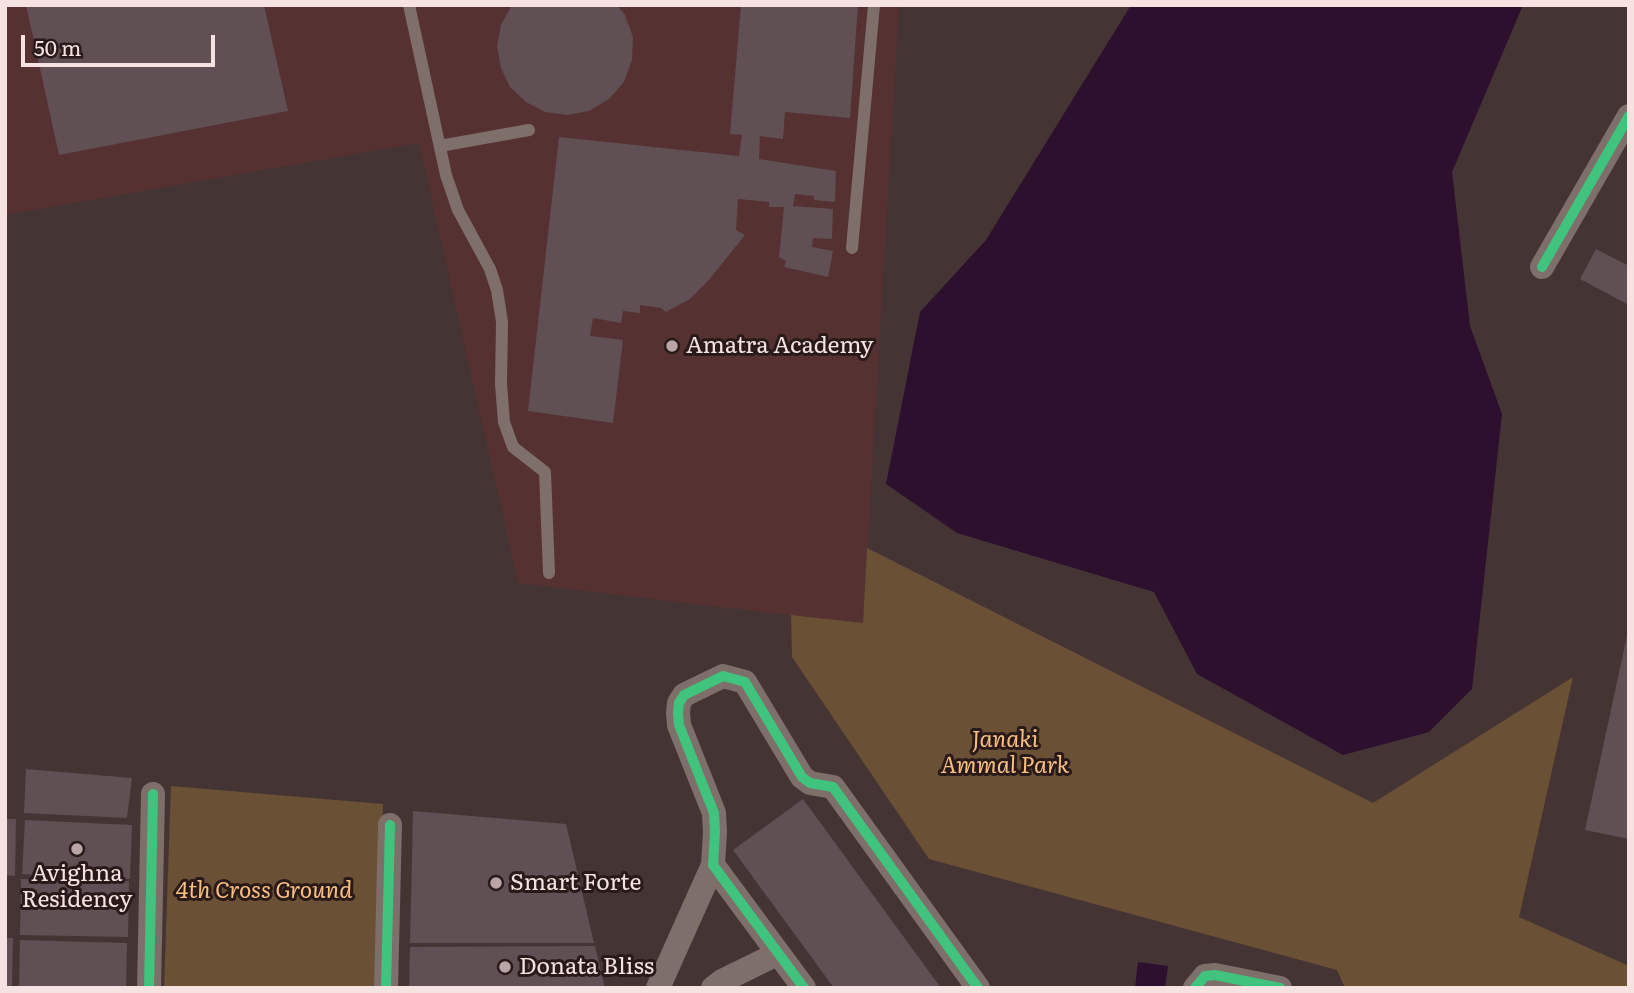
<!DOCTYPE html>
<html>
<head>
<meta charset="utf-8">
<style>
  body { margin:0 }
  #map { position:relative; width:1634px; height:993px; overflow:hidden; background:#453434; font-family:Literata,serif }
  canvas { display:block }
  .frame { position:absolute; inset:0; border:7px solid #f7e2e2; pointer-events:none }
  .scale { position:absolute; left:21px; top:35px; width:194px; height:32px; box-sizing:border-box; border:4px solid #f7e2e2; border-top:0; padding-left:9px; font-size:21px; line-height:24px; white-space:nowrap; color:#f7e2e2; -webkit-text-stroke:5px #291a1a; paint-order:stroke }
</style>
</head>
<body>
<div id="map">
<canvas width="1634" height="993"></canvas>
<div class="frame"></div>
<div class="scale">50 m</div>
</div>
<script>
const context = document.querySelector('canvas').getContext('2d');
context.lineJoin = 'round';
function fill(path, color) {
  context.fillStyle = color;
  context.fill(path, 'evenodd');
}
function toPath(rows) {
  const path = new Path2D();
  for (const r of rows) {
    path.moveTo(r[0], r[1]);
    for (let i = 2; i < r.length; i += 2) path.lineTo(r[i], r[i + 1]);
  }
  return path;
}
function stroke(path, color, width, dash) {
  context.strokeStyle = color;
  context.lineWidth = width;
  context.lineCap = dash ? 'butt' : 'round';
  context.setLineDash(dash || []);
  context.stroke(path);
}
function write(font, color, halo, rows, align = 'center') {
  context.font = font + ' Literata,serif';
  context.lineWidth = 6;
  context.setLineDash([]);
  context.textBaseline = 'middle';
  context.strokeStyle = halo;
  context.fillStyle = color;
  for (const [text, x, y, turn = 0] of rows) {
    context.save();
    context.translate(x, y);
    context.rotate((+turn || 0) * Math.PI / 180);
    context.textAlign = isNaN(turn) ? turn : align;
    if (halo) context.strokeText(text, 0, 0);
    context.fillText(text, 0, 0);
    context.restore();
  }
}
fill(toPath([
  [5,5,899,5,863,624,518,583,419,143,5,215]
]), '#553132');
fill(toPath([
  [867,548,1373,803,1573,677,1519,917,1629,966,1629,988,1345,988,1337,970,929,859,792,657,791,615,863,623],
  [171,786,383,804,379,988,164,988]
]), '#6a5035');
fill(toPath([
  [1131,5,1523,5,1452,172,1470,326,1502,414,1472,689,1429,732,1343,755,1197,674,1154,592,957,533,886,484,920,312,986,240],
  [1138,962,1168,966,1165,988,1135,988]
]), '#2d0f2e');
fill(toPath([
  [26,5,264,5,288,111,59,155],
  [617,5,625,15,633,37,632,60,624,82,609,99,589,111,567,115,545,112,526,102,510,87,501,68,497,46,501,25,512,5],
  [741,5,858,5,850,118,785,112,783,139,760,136,759,159,836,171,835,202,814,200,814,196,795,194,793,206,833,209,832,239,813,238,812,247,833,251,828,277,784,267,786,261,779,257,784,207,769,207,769,202,738,199,736,230,745,235,708,281,690,299,666,312,661,308,640,305,640,313,623,311,621,323,593,318,590,336,623,340,613,423,528,411,559,137,739,156,742,135,730,134],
  [1596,249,1629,266,1627,304,1580,279],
  [1628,631,1629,631,1629,839,1585,830],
  [26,769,132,778,127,818,24,813],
  [803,799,941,988,834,988,733,850],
  [413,811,566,824,594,943,410,943],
  [5,819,16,819,15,876,5,875],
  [25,820,132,825,130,879,22,874],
  [21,879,129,881,128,937,20,935],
  [5,938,13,938,12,988,5,988],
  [20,940,127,943,126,988,19,988],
  [595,946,605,988,409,988,410,947]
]), '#604f53');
stroke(toPath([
  [409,5,446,175,458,210,490,269,497,290,502,322,501,384,504,422,513,447,545,472,549,573],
  [440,146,529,130],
  [852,248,874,5]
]), '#7e6f6a', 12);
stroke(toPath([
  [1542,267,1629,116],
  [149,988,153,794],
  [386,988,390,825],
  [658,988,713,865],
  [713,988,722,981,777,954],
  [804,988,713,865,715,832,714,813,679,725,678,713,679,703,684,695,723,676,745,682,802,777,810,783,833,787,978,988],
  [1195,988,1205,976,1215,975,1280,988]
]), '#7e6f6a', 24);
stroke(toPath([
  [1542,267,1629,116],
  [149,988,153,794],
  [386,988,390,825],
  [804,988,713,865,715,832,714,813,679,725,678,713,679,703,684,695,723,676,745,682,802,777,810,783,833,787,978,988],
  [1195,988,1205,976,1215,975,1280,988]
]), '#40c37c', 10);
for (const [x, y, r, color] of [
  [672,346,7,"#b9a5a5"],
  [77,849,7,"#b9a5a5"],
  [496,883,7,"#b9a5a5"],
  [505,967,7,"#b9a5a5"]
]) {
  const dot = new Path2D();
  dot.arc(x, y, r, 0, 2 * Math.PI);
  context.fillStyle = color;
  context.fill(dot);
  stroke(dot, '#291a1a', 2.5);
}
write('23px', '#f7e2e2', '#291a1a', [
  ["Amatra Academy",686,346],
  ["Avighna",77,874,"center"],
  ["Residency",77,900,"center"],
  ["Smart Forte",510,883],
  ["Donata Bliss",519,967]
], 'left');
write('italic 23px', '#f9bf80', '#291a1a', [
  ["Janaki",1005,740],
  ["Ammal Park",1005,766],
  ["4th Cross Ground",264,891]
]);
</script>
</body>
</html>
